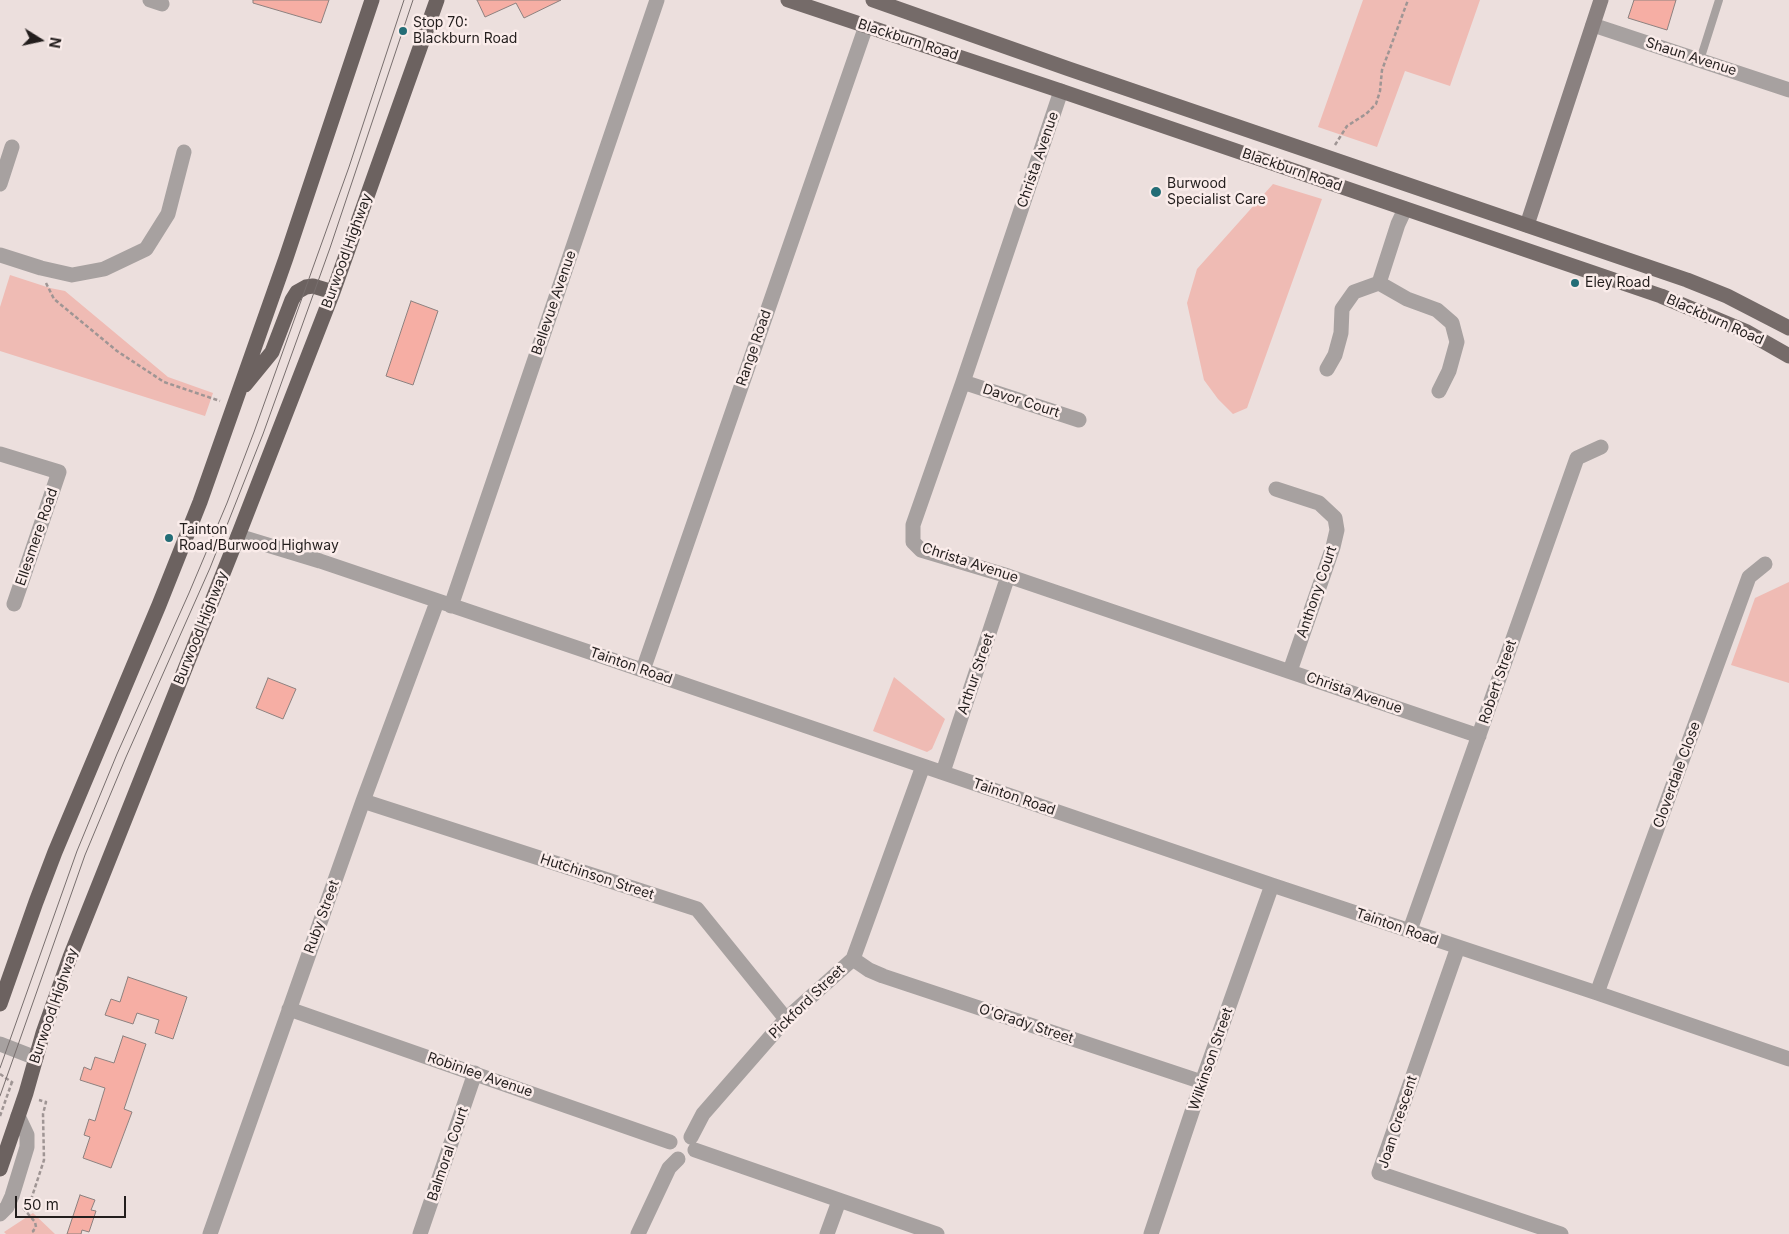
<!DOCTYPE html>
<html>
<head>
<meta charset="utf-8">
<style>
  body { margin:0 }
  #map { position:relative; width:1789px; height:1234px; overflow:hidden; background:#ecdfdd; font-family:Inter,sans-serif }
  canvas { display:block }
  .north { position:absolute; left:15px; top:15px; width:50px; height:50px; -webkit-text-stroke:4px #faecea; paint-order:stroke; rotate:100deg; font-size:14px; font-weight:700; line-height:20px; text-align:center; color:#231e1d }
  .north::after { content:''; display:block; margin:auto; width:18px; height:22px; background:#231e1d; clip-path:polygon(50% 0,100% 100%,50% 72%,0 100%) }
  .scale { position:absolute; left:15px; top:1196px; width:111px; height:22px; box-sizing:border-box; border:2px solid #231e1d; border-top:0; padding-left:6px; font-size:15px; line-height:18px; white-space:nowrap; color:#231e1d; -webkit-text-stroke:4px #faecea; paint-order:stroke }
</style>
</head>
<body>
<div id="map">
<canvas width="1789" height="1234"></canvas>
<div class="north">N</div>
<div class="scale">50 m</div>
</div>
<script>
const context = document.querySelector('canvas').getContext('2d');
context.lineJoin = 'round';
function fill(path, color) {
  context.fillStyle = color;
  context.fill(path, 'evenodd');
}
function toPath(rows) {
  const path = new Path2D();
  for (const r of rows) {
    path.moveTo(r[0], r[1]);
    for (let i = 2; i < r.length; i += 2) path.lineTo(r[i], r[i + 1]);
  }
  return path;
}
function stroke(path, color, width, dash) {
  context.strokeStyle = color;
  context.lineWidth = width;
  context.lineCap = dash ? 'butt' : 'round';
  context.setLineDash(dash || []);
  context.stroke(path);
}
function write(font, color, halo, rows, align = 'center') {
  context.font = font + ' Inter,sans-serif';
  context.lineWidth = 5;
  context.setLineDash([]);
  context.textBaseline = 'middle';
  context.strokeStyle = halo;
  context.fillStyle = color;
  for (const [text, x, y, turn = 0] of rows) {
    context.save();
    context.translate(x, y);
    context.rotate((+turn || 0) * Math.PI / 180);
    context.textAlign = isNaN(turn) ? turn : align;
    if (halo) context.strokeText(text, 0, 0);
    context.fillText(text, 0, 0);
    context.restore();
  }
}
fill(toPath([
  [1363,0,1480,0,1450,86,1405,71,1377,147,1318,127],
  [1273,184,1322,199,1247,408,1233,414,1218,399,1204,380,1187,303,1197,269],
  [10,275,50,288,65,291,168,377,213,393,205,416,0,351,0,307],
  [1789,582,1789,683,1731,665,1755,598],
  [894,677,945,719,932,749,927,752,873,731],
  [33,1213,55,1234,6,1234,4,1232]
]), '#efbbb4');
const building = toPath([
  [253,0,329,0,321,23,253,3,253,0],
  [477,0,561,0,524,18,516,3,485,17,477,0],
  [1634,0,1676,0,1667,30,1628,18,1634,0],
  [411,301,438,311,413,385,386,376,411,301],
  [268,678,296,689,283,719,256,708,268,678],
  [128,977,187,997,173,1039,155,1033,159,1020,137,1013,133,1024,105,1015,111,999,120,1002,128,977],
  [123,1036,146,1044,124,1109,132,1112,111,1168,83,1158,90,1137,84,1135,89,1119,95,1121,105,1088,80,1080,84,1067,91,1070,95,1057,114,1063,123,1036],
  [80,1195,95,1200,91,1210,96,1211,89,1232,82,1230,81,1234,67,1234,80,1195]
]);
fill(building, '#f6aea4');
stroke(building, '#8d817f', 1);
stroke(toPath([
  [1335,145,1347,126,1366,114,1376,104,1380,91,1382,70,1408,0],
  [46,283,54,299,117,351,164,382,220,401],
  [0,1074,13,1083],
  [0,1116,12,1082],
  [23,1208,35,1222,36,1227,33,1231,35,1234],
  [27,1212,44,1160,43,1114,46,1102,39,1100]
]), '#9f9594', 2.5, [4, 2.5]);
stroke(toPath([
  [1700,60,1719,0]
]), '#a7a1a0', 8);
stroke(toPath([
  [150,0,162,4],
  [1593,25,1789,90],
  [1061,91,963,382,913,525,913,542,921,550,1008,576,1479,736],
  [0,184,12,147],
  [0,255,41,268,72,275,104,269,146,249,168,214,184,152],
  [1379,283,1398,224,1405,209],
  [1327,369,1335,355,1341,333,1342,309,1354,292,1379,283,1407,299,1437,310,1452,323,1457,342,1449,371,1439,391],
  [963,382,1079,420],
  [0,454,59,472,14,604],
  [1276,489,1319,503,1335,518,1337,530,1333,547,1290,671],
  [238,536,320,561,598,655,1272,885,1597,993,1789,1059],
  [451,606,657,0],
  [643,670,866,26],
  [943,772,1008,576],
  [363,801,697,909,786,1019],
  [1410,930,1577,458,1601,447],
  [1458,947,1379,1173,1561,1234],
  [853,959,869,970,883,976,1202,1082],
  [1597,993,1749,577,1765,564],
  [289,1009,670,1142],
  [0,1044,36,1058],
  [691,1137,703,1114,786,1019,853,959,923,766],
  [695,1150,937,1234],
  [0,1214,7,1207,12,1196,27,1147,27,1135,18,1116],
  [210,1234,363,801,437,602],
  [420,1234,475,1073],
  [638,1234,669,1168,678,1159],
  [827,1234,839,1201],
  [1151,1234,1202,1082,1272,885]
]), '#a7a1a0', 15);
stroke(toPath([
  [1527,225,1601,0]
]), '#8a8180', 15);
stroke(toPath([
  [788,0,1061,91,1661,296,1747,332,1789,356],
  [873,0,1069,69,1687,280,1727,296,1789,328]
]), '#756b69', 15);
stroke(toPath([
  [245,385,272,352,292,300,297,292,306,287,313,286,333,292],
  [0,1004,36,902,55,852,159,605,200,502,286,258,372,0],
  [0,1169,26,1093,43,1033,70,957,238,536,333,292,437,0]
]), '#6c6260', 15);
stroke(toPath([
  [0,1068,77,851,117,754,189,593,227,503,254,432,349,167,404,0],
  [0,1096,85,855,126,757,210,568,263,434,330,248,413,0]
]), '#776e6d', 1);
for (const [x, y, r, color] of [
  [403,31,5,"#236d76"],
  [1156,192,6,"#236d76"],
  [1575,283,5,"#236d76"],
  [169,538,5,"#236d76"]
]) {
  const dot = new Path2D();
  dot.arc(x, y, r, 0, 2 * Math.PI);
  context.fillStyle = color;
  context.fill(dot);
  stroke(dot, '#faecea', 2);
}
write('14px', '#231e1d', '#faecea', [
  ["Stop 70:",413,23],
  ["Blackburn Road",413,39],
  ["Burwood",1167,184],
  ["Specialist Care",1167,200],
  ["Eley Road",1585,283],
  ["Tainton",179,530],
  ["Road/Burwood Highway",179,546]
], 'left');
write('14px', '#231e1d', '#faecea', [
  ["Blackburn Road",908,40,18],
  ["Shaun Avenue",1691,57,18],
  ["Christa Avenue",1038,160,-71],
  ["Blackburn Road",1292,170,19],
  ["Burwood Highway",347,251,-70],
  ["Bellevue Avenue",554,303,-71],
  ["Blackburn Road",1715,320,24],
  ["Range Road",754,348,-71],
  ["Davor Court",1021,401,18],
  ["Ellesmere Road",37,537,-71],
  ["Christa Avenue",970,563,18],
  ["Anthony Court",1317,592,-71],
  ["Burwood Highway",201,628,-68],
  ["Tainton Road",631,666,19],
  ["Arthur Street",976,674,-71],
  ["Robert Street",1498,682,-71],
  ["Christa Avenue",1354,693,19],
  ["Cloverdale Close",1677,775,-70],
  ["Tainton Road",1014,797,19],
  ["Hutchinson Street",597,877,18],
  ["Ruby Street",322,917,-70],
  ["Tainton Road",1397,927,19],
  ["Pickford Street",807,1002,-44],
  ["Burwood Highway",54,1006,-71],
  ["O'Grady Street",1026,1024,18],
  ["Wilkinson Street",1211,1059,-71],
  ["Robinlee Avenue",480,1075,19],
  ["Joan Crescent",1398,1122,-72],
  ["Balmoral Court",448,1154,-71]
]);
</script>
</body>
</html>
